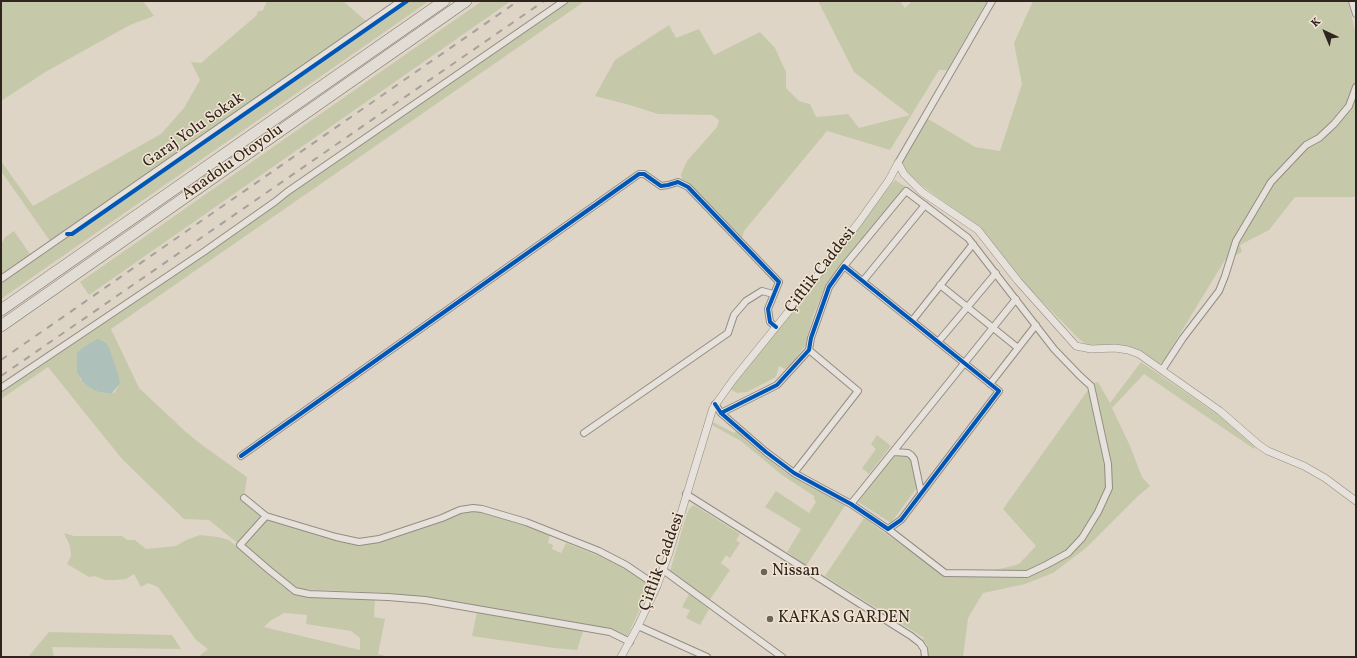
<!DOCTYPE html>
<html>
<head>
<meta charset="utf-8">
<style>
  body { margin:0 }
  #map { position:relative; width:1357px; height:658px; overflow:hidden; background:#ded5c6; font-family:Vollkorn,serif }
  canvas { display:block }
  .frame { position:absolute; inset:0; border:2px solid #30251e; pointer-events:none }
  .north { position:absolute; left:1305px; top:12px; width:40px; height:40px; -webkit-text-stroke:3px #f1e4d3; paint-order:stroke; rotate:316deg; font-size:11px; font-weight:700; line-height:16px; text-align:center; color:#30251e }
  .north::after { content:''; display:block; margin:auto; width:14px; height:18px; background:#30251e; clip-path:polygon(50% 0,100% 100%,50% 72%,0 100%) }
</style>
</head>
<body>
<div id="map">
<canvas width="1357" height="658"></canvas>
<div class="frame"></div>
<div class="north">K</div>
</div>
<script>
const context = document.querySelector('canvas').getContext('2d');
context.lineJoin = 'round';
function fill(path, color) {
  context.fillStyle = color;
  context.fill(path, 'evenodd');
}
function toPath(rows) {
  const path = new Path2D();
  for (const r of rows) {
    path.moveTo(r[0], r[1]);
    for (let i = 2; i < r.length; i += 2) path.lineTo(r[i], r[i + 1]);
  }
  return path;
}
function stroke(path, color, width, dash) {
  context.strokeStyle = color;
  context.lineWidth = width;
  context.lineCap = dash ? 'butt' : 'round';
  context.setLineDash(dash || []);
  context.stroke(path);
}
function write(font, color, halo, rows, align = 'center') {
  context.font = font + ' Vollkorn,serif';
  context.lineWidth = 3;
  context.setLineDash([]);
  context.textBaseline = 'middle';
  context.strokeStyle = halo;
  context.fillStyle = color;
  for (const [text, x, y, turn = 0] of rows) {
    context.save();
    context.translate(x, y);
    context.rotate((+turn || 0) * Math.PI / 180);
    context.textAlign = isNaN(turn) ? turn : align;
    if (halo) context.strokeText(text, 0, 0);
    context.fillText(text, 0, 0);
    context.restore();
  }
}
fill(toPath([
  [1,1,143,1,154,16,130,25,47,71,1,101],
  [267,1,343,1,366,21,63,233,50,241,1,171,1,161,33,206,161,134,184,108,200,80,191,62,201,63,257,15,257,12,263,10],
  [403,1,429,1,1,299,1,282],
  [482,1,511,1,89,295,80,282],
  [567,1,585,1,111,329,139,388,186,432,202,445,247,477,244,498,266,516,240,545,209,520,184,519,122,459,48,367,1,399,1,392],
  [79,378,120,382,115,392,109,394,98,392,90,388],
  [818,1,900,1,905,8,912,1,987,1,947,70,939,70,890,150,827,131,744,231,742,238,737,241,683,186,681,174,687,161,717,127,719,120,712,115,658,114,630,105,595,96,615,60,669,25,676,38,699,29,714,55,760,32,775,48,786,72,786,88,799,101,810,104,816,117,848,114,859,128,910,115,854,72],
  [1033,1,1348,1,1356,35,1356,197,1295,197,1269,230,1240,245,1242,252,1225,260,1164,360,1161,363,1157,364,1130,347,1089,346,1079,339,1030,289,976,225,921,185,907,173,903,166,903,159,925,117,975,147,1000,151,1022,84,1014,43],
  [895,180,906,187,826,285,813,316,807,337,806,345,787,370,779,366,776,377,747,392,737,393,728,388],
  [14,231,30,254,1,274,1,245,5,237],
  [1141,362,1221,417,1255,447,1254,449,1144,374,1112,408,1130,446,1142,477,1150,486,1137,497,1086,548,1053,573,1025,584,983,593,968,618,963,657,929,657,927,644,922,641,924,638,825,576,864,518,937,570,948,575,1000,569,1019,564,1036,546,1003,509,1093,383,1098,382,1110,403],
  [713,422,734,433,738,429,744,439,786,473,799,479,846,504,806,566,787,552,801,529,765,507,776,491,809,513,816,502,814,499,814,496,782,475,741,441,712,425],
  [877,435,891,446,869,474,862,468,876,449,871,444],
  [901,454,905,455,911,458,916,478,916,489,891,523,858,502,893,456],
  [694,505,740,534,736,540,740,543,730,558,726,555,721,563,730,570,709,601,670,571,687,513,690,508],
  [479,510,550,534,548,543,553,545,552,549,561,553,566,543,596,555,597,554,608,558,618,564,651,585,627,637,431,598,387,593,300,589,289,583,243,545,265,522,269,520,275,521,357,544,461,512],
  [64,533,74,536,122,536,127,540,135,540,146,549,176,546,186,540,200,535,218,537,229,540,282,586,298,595,307,597,375,598,374,617,385,619,378,654,389,657,198,657,208,649,196,640,158,587,148,583,141,587,134,574,126,579,115,580,105,580,94,576,89,577,67,564,71,556,70,546],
  [284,613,307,615,306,624,351,631,360,638,360,650,264,627,270,621],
  [689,594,709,609,700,625,686,618,690,610,682,607],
  [477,612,583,631,577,650,554,648,472,636],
  [49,632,172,635,181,649,52,647,54,657,28,657]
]), '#c6c8aa');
fill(toPath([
  [98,339,106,343,109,348,119,377,120,383,117,387,111,394,98,392,90,388,83,382,77,372,77,353,85,346]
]), '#adc1ba');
const minor = toPath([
  [1352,1,1356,14],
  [898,163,992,1],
  [844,266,906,191,968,238,1054,349,1080,376,1091,386,1108,464,1109,488,1098,512,1082,538,1068,553,1046,565,1027,574,945,573,888,529],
  [1,279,401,1],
  [863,281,925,205],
  [940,285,1018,348],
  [912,321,973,244],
  [938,342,996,273],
  [1162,370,1183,338,1219,291,1225,276,1236,241,1271,182,1306,145,1319,138,1334,124,1349,106,1356,87],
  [990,384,1036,325],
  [1,388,205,251,276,201,287,192,564,1],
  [715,404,721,413,766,452,794,473,851,504,888,529,901,520,999,391,844,266,829,287,811,338,809,350,777,385,721,413],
  [584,433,728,333,734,315,746,301,762,291,773,294],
  [894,452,908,453,911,455,914,459,921,492],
  [241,456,639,174,644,174,661,186,668,185,678,182,688,187,779,282,768,309,770,322,776,327],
  [794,473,858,391,809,350],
  [686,494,911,636,920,643,924,649,925,657],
  [244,498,266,516,336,537,359,542,379,539,442,518,460,510,473,508,482,509,526,522,599,551,626,565,657,586],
  [851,504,1016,299],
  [266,516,240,545,269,570,295,591,309,594,388,597,425,600,610,632,630,642],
  [663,570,782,657],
  [638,626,707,657]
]);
const tertiary = toPath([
  [898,163,904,174,922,192,978,230,1018,281,1076,346,1091,349,1115,348,1128,350,1139,354,1220,411,1259,445,1268,451,1304,466,1325,478,1356,501],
  [621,657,638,626,657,586,669,553,713,408,733,380,814,280,859,222,889,180,898,163]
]);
const motorway = toPath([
  [1,310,444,1],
  [1,326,466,1]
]);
stroke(minor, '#938d84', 8);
stroke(tertiary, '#938d84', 8);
stroke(motorway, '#7b756d', 12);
stroke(minor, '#e6e1da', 6);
stroke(tertiary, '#e6e1da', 7);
stroke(motorway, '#e1dcd4', 11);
stroke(toPath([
  [1,360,518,1],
  [1,376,544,1]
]), '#a6a19b', 2, [7, 7]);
stroke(toPath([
  [67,234,72,234,407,1],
  [715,404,721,413,766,452,794,473,851,504,888,529,901,520,999,391,844,266,829,287,811,338,809,350,777,385,721,413],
  [241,456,639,174,644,174,661,186,668,185,678,182,688,187,779,282,768,309,770,322,776,327]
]), '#0057b8', 4);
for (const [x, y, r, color] of [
  [764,572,4,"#6d6359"],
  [770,619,4,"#6d6359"]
]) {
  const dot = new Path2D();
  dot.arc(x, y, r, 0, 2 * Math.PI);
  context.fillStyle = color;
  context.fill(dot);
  stroke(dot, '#f1e4d3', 1.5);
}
write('16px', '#30251e', '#f1e4d3', [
  ["Garaj Yolu Sokak",194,131,-35],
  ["Anadolu Otoyolu",233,163,-35],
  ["Çiftlik Caddesi",821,271,-52],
  ["Çiftlik Caddesi",663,562,-70]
]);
write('16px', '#30251e', '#f1e4d3', [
  ["Nissan",772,572],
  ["KAFKAS GARDEN",778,619]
], 'left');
</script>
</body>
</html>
